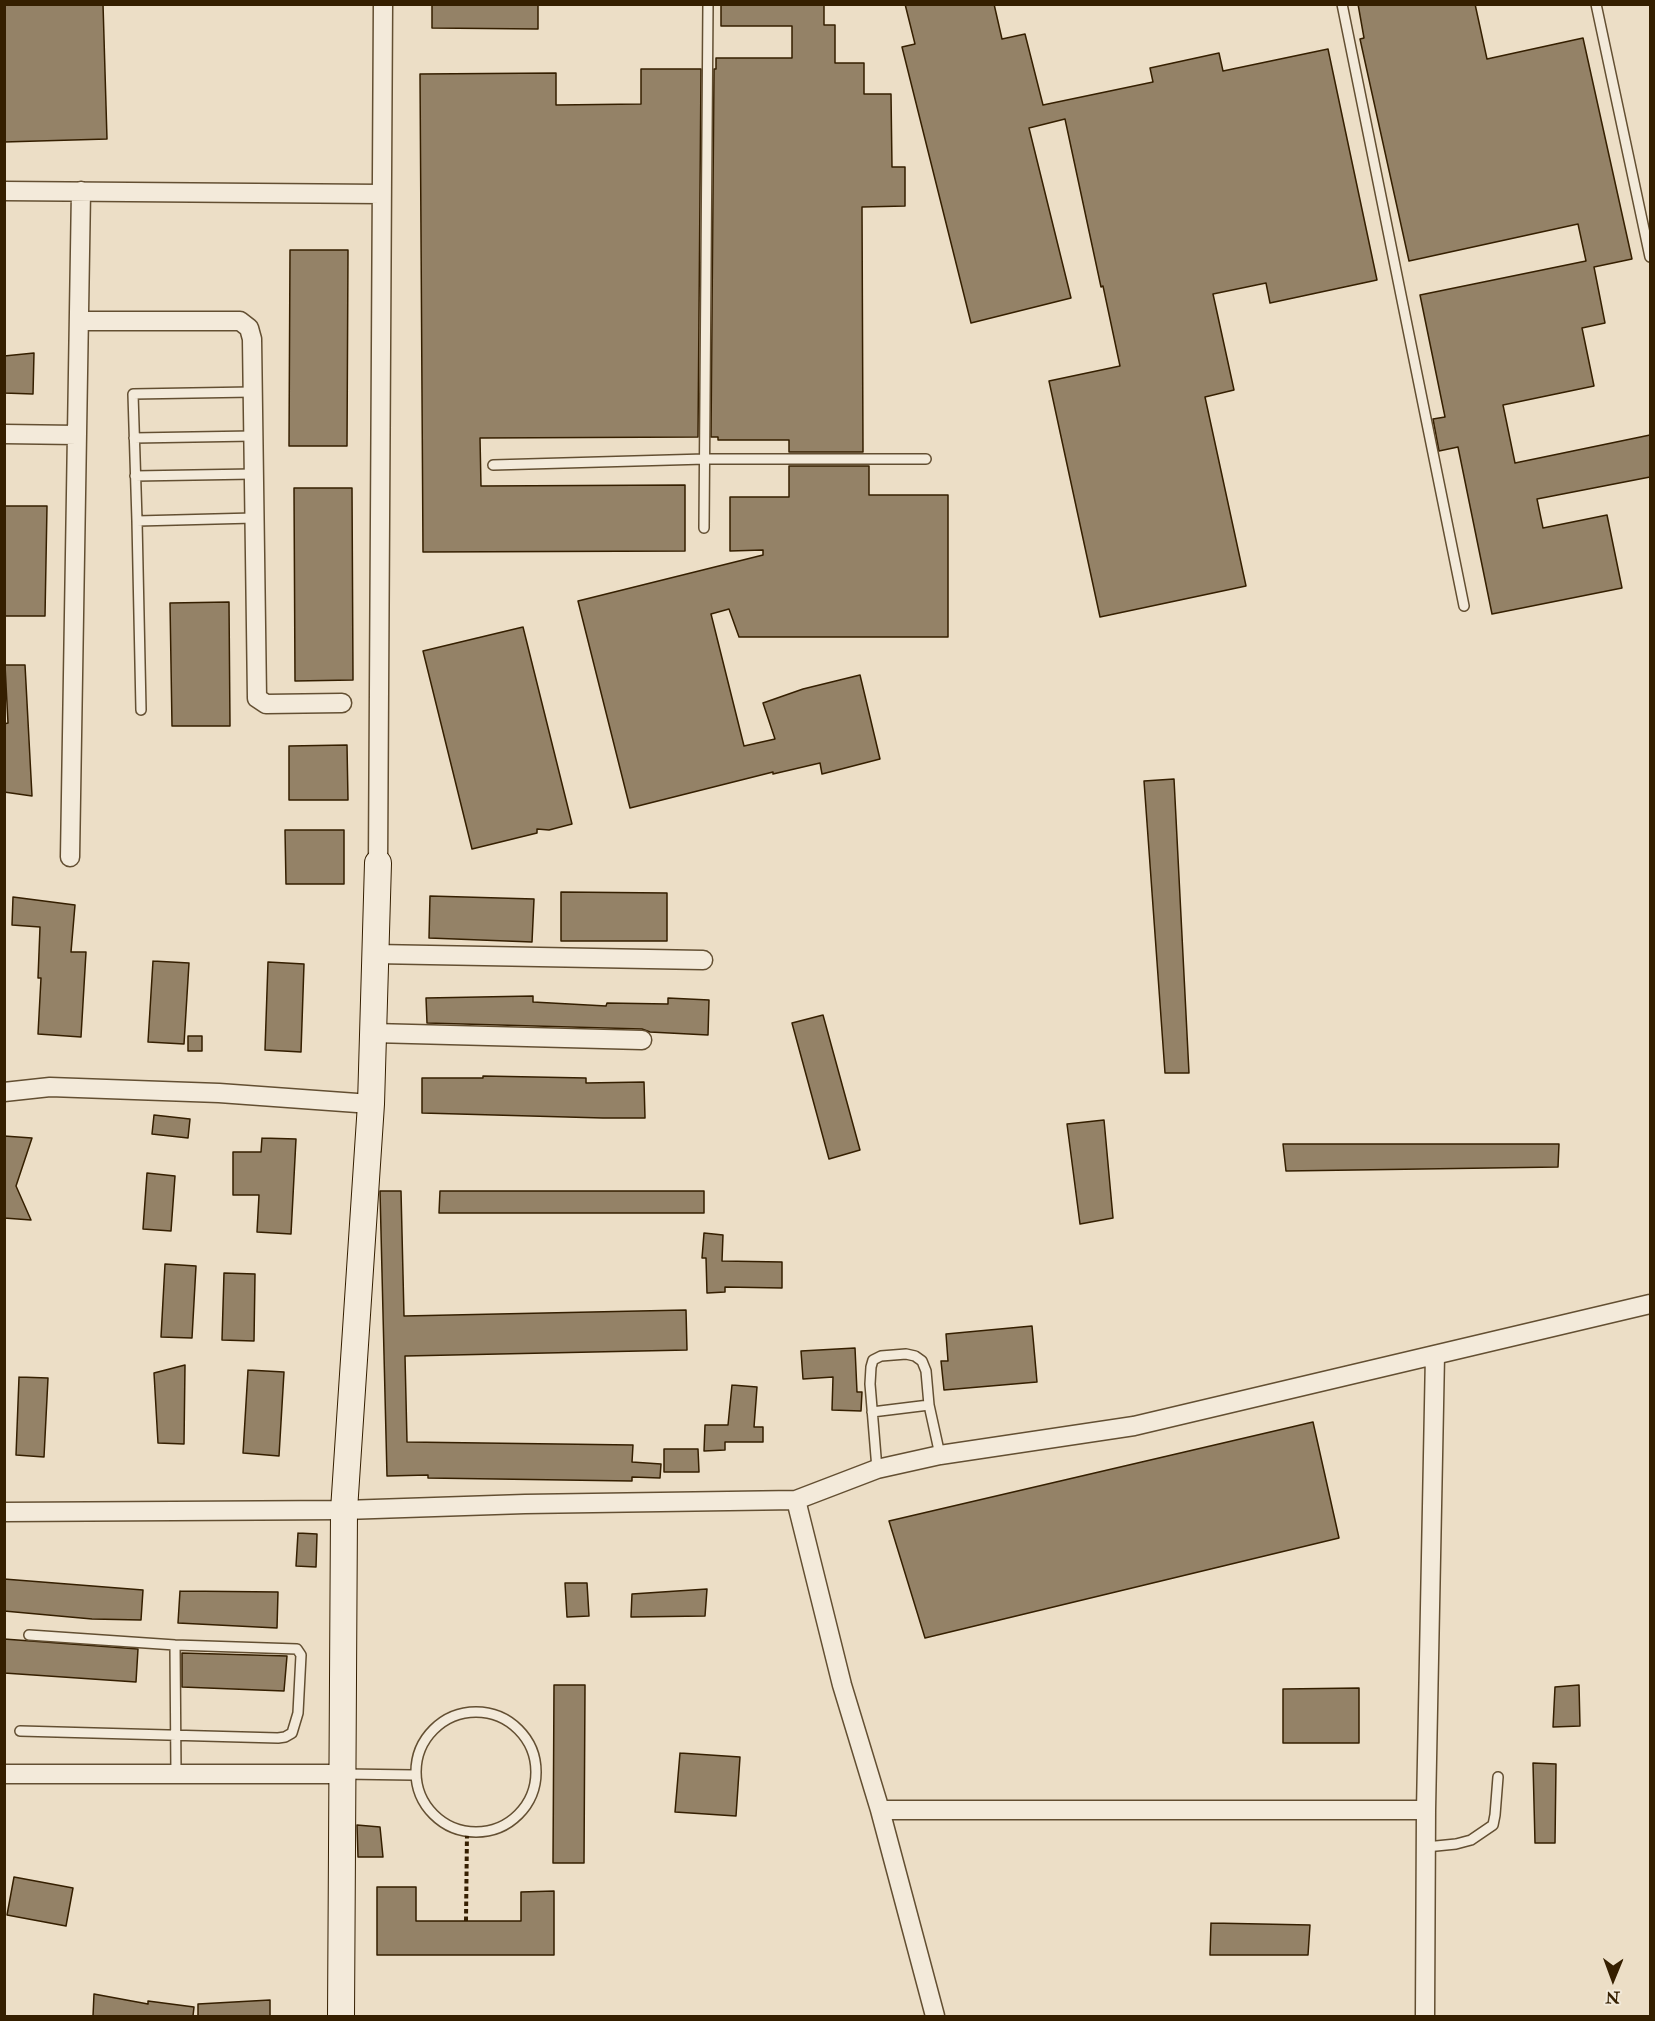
<!DOCTYPE html>
<html>
<head>
<meta charset="utf-8">
<style>
  body { margin:0 }
  #map { position:relative; width:1655px; height:2021px; overflow:hidden; background:#ecdec6; font-family:"IM FELL Double Pica",serif }
  canvas { display:block }
  .frame { position:absolute; inset:0; border:6px solid #351f00; pointer-events:none }
  .north { position:absolute; left:1583px; top:1949px; width:60px; height:60px; -webkit-text-stroke:4px #f3eada; paint-order:stroke; rotate:181deg; font-size:16px; font-weight:700; line-height:24px; text-align:center; color:#351f00 }
  .north::after { content:''; display:block; margin:auto; width:21px; height:27px; background:#351f00; clip-path:polygon(50% 0,100% 100%,50% 72%,0 100%) }
</style>
</head>
<body>
<div id="map">
<canvas width="1655" height="2021"></canvas>
<div class="frame"></div>
<div class="north">N</div>
</div>
<script>
const context = document.querySelector('canvas').getContext('2d');
context.lineJoin = 'round';
function fill(path, color) {
  context.fillStyle = color;
  context.fill(path, 'evenodd');
}
function toPath(rows) {
  const path = new Path2D();
  for (const r of rows) {
    if (r.length === 3) {
      path.moveTo(r[0] + r[2], r[1]);
      path.arc(r[0], r[1], r[2], 0, 2 * Math.PI);
      continue;
    }
    path.moveTo(r[0], r[1]);
    for (let i = 2; i < r.length; i += 2) path.lineTo(r[i], r[i + 1]);
  }
  return path;
}
function stroke(path, color, width, dash) {
  context.strokeStyle = color;
  context.lineWidth = width;
  context.lineCap = dash ? 'butt' : 'round';
  context.setLineDash(dash || []);
  context.stroke(path);
}
const building = toPath([
  [4,4,103,4,107,139,4,142,4,4],
  [432,4,538,4,538,29,432,28,432,4],
  [721,4,824,4,824,25,835,25,835,63,864,63,864,94,891,94,892,167,905,167,905,206,862,207,863,452,789,452,789,440,718,440,718,437,711,437,714,69,716,69,716,58,792,58,792,26,721,26,721,4],
  [905,4,994,4,1002,39,1025,34,1043,105,1153,82,1150,68,1219,53,1223,71,1328,49,1377,280,1270,303,1266,283,1213,294,1234,390,1205,397,1246,586,1100,617,1049,381,1120,366,1103,286,1101,287,1065,119,1029,128,1071,298,971,323,902,47,915,44,905,4],
  [1358,4,1475,4,1487,59,1583,38,1632,259,1594,267,1605,323,1582,328,1594,386,1503,405,1515,463,1650,435,1650,477,1537,499,1543,528,1607,515,1622,588,1492,614,1458,447,1439,451,1433,419,1445,417,1420,295,1586,261,1578,224,1409,261,1360,39,1364,38,1358,4],
  [641,69,701,69,698,437,480,438,481,486,685,485,685,551,423,552,420,74,556,73,556,105,641,104,641,69],
  [290,250,348,250,347,446,289,446,290,250],
  [34,353,33,394,4,393,4,356,34,353],
  [789,466,869,466,869,495,948,495,948,637,739,637,729,609,711,614,744,746,775,739,763,703,803,689,860,675,880,759,822,774,820,763,773,774,773,772,630,808,578,601,763,555,763,550,730,551,730,497,789,497,789,466],
  [294,488,352,488,353,680,295,681,294,488],
  [4,506,47,506,45,616,4,616,4,506],
  [229,602,230,726,172,726,170,603,229,602],
  [523,627,572,824,549,830,537,829,537,833,472,849,423,651,523,627],
  [5,665,25,665,32,796,4,792,4,724,8,723,5,665],
  [347,745,348,800,289,800,289,746,347,745],
  [1174,779,1189,1073,1165,1073,1144,781,1174,779],
  [285,830,344,830,344,884,286,884,285,830],
  [561,892,667,893,667,941,561,941,561,892],
  [430,896,534,899,532,942,429,938,430,896],
  [13,897,75,905,71,952,86,952,81,1037,38,1034,41,978,38,978,40,927,12,925,13,897],
  [153,961,189,963,184,1044,148,1042,153,961],
  [268,962,304,964,301,1052,265,1050,268,962],
  [533,996,533,1002,606,1006,607,1003,668,1004,668,998,709,1000,708,1035,650,1032,642,1029,427,1023,426,998,533,996],
  [823,1015,860,1150,829,1159,792,1023,823,1015],
  [188,1036,202,1036,202,1051,188,1051,188,1036],
  [483,1076,586,1078,586,1083,644,1082,645,1118,603,1118,422,1113,422,1078,483,1078,483,1076],
  [154,1115,190,1119,188,1138,152,1134,154,1115],
  [1104,1120,1113,1218,1080,1224,1067,1124,1104,1120],
  [4,1136,32,1138,16,1186,31,1220,4,1218,4,1136],
  [262,1138,296,1139,291,1234,257,1232,259,1195,233,1195,233,1152,261,1152,262,1138],
  [1283,1144,1559,1144,1558,1167,1286,1171,1283,1144],
  [147,1173,175,1176,171,1231,143,1229,147,1173],
  [380,1191,401,1191,404,1316,686,1310,687,1350,405,1356,407,1442,633,1445,632,1462,661,1464,660,1478,632,1477,632,1481,428,1478,428,1475,387,1476,380,1191],
  [440,1191,704,1191,704,1213,439,1213,440,1191],
  [704,1233,723,1235,722,1261,782,1262,782,1288,725,1287,725,1292,707,1293,706,1258,702,1258,704,1233],
  [165,1264,196,1266,192,1338,161,1337,165,1264],
  [224,1273,255,1274,254,1341,222,1340,224,1273],
  [1032,1326,1037,1382,944,1390,941,1361,948,1361,946,1334,1032,1326],
  [855,1348,857,1392,862,1392,861,1411,832,1410,833,1377,803,1379,801,1351,855,1348],
  [185,1365,184,1444,158,1443,154,1373,185,1365],
  [248,1370,284,1372,279,1456,243,1453,248,1370],
  [19,1377,48,1378,44,1457,16,1455,19,1377],
  [732,1385,757,1387,754,1427,763,1427,763,1442,725,1442,725,1450,704,1451,705,1425,728,1425,732,1385],
  [1313,1422,1339,1538,925,1638,889,1521,1313,1422],
  [664,1449,698,1449,699,1472,664,1472,664,1449],
  [298,1533,317,1534,316,1567,296,1566,298,1533],
  [4,1579,143,1590,141,1620,92,1619,4,1611,4,1579],
  [565,1583,587,1583,589,1616,567,1617,565,1583],
  [707,1589,705,1616,631,1617,632,1594,707,1589],
  [180,1591,278,1592,277,1628,178,1623,180,1591],
  [4,1639,138,1649,136,1682,4,1673,4,1639],
  [182,1653,287,1656,284,1691,182,1687,182,1653],
  [554,1685,585,1685,584,1863,553,1863,554,1685],
  [1579,1685,1580,1726,1553,1727,1555,1687,1579,1685],
  [1359,1688,1359,1743,1283,1743,1283,1689,1359,1688],
  [680,1753,740,1757,736,1816,675,1812,680,1753],
  [1533,1763,1556,1764,1555,1843,1535,1843,1533,1763],
  [357,1825,380,1827,383,1857,358,1857,357,1825],
  [14,1877,73,1888,66,1926,7,1915,14,1877],
  [377,1887,416,1887,416,1921,521,1921,521,1892,554,1891,554,1955,377,1955,377,1887],
  [1211,1923,1310,1925,1308,1955,1210,1955,1211,1923],
  [94,1994,148,2004,148,2001,194,2007,193,2016,93,2016,94,1994],
  [270,2000,270,2016,198,2016,198,2004,270,2000]
]);
fill(building, '#948267');
stroke(building, '#351f00', 1.5);
const lane = toPath([
  [1342,4,1464,606],
  [1596,4,1650,257],
  [134,438,253,436],
  [493,465,705,459,926,459],
  [135,476,253,474],
  [137,521,133,394,252,392],
  [704,528,708,4],
  [141,710,137,521,254,518],
  [872,1412,929,1405],
  [877,1469,870,1384,871,1367,873,1360,881,1356,906,1354,915,1356,922,1361,926,1371,929,1405,940,1455],
  [175,1645,176,1774],
  [476,1772,60],
  [20,1731,278,1738,285,1737,292,1733,298,1713,301,1655,297,1649,175,1645,29,1635],
  [344,1774,413,1775],
  [1426,1847,1456,1844,1471,1840,1493,1825,1495,1815,1498,1777]
]);
const street = toPath([
  [4,191,381,194],
  [79,321,240,321,249,328,252,339,257,698,266,704,342,703],
  [4,434,77,435],
  [70,857,81,191],
  [378,863,383,4],
  [375,954,703,960],
  [373,1033,642,1040],
  [4,1092,50,1087,219,1093,371,1104],
  [796,1500,842,1685,880,1810,935,2016],
  [4,1512,344,1510,525,1504,796,1500,877,1469,940,1455,1134,1426,1650,1304],
  [4,1774,343,1774],
  [880,1810,1426,1810],
  [1425,2016,1426,1810,1435,1355]
]);
const secondary = toPath([
  [341,2016,344,1510,371,1104,378,863]
]);
stroke(lane, '#634f32', 12);
stroke(street, '#634f32', 21);
stroke(secondary, '#351f00', 28);
stroke(toPath([
  [466,1921,467,1832]
]), '#351f00', 4, [4.5, 3]);
stroke(lane, '#f3eada', 9);
stroke(street, '#f3eada', 18);
stroke(secondary, '#f3eada', 26);
</script>
</body>
</html>
